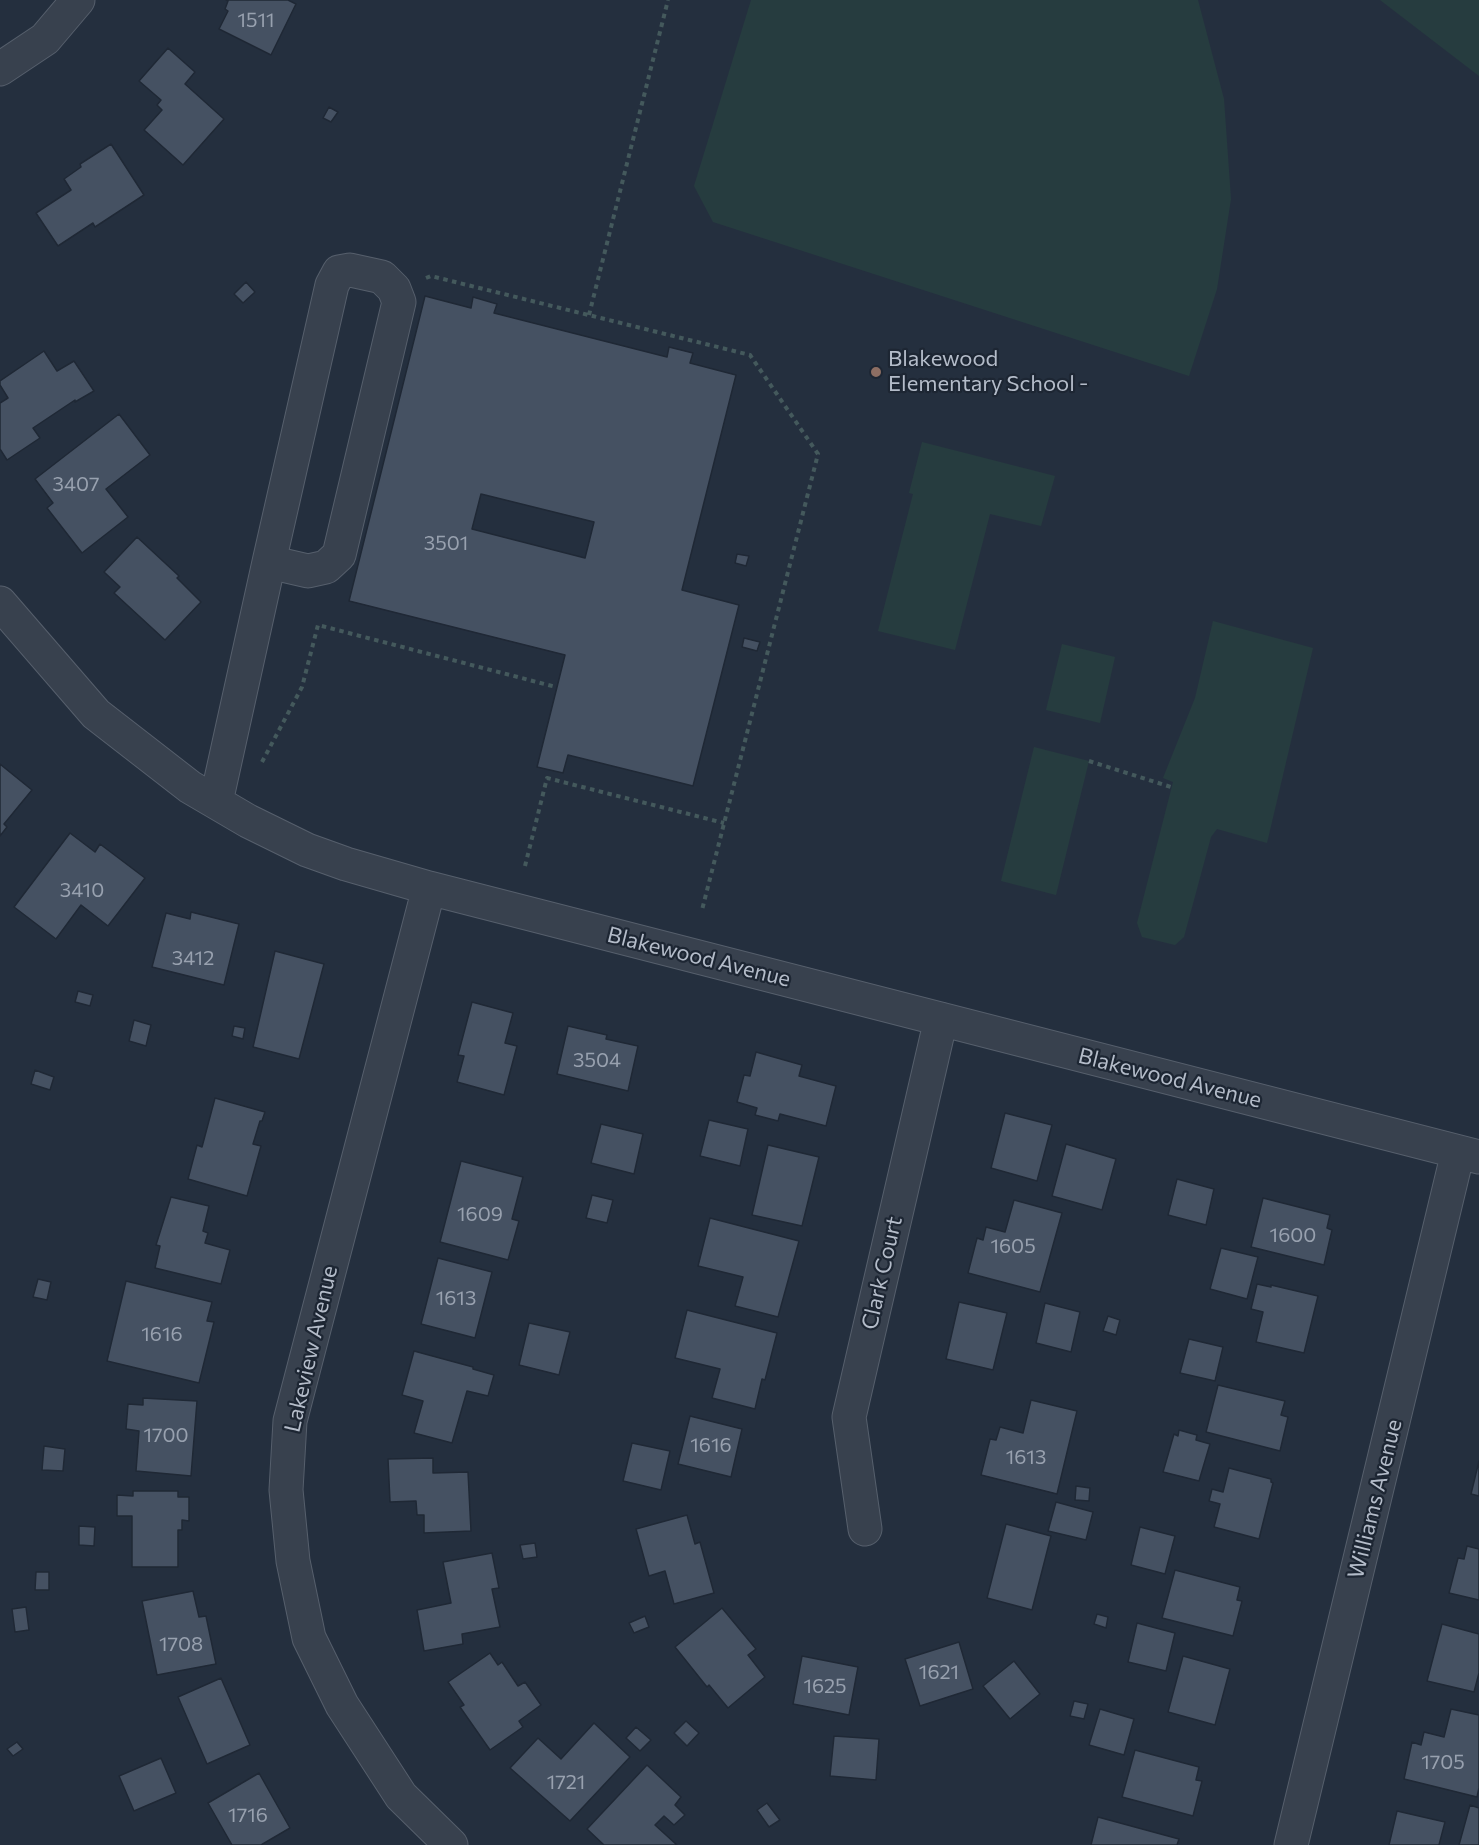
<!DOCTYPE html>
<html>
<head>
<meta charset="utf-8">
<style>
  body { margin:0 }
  canvas { display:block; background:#242f3e }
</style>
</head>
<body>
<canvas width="1479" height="1845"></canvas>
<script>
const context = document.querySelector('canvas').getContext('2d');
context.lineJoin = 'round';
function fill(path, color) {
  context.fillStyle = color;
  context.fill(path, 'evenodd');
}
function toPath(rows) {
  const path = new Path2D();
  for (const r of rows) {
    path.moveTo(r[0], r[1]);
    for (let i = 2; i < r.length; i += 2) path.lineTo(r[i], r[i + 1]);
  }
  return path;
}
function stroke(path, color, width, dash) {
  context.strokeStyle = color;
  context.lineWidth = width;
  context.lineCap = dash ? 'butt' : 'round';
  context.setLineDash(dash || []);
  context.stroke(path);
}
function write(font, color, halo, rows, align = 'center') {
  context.font = font + ' Commissioner,sans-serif';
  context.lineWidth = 4.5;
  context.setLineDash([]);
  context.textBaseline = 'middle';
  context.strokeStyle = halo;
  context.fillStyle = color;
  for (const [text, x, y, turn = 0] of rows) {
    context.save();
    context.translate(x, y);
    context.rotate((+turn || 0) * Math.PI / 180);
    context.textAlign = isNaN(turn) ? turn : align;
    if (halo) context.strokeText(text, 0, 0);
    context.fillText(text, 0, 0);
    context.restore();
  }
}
fill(toPath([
  [751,0,1198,0,1224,99,1231,199,1217,289,1189,376,713,222,694,186],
  [1380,0,1479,0,1479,76],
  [922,442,1055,476,1041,526,990,514,955,650,878,631,913,494,909,493],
  [1213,621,1313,648,1267,843,1217,829,1211,837,1184,937,1175,945,1142,937,1137,923,1173,782,1163,778,1195,698],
  [1062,644,1115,657,1100,723,1046,710],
  [1034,747,1089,761,1056,895,1001,881]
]), '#263c3f');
const building = toPath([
  [226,0,288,0,296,4,271,55,219,29,228,11,225,9,228,1,226,0],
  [168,48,195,72,185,84,224,119,183,165,144,130,162,110,157,105,161,100,139,81,168,48],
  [329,107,338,112,331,122,323,118,329,107],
  [111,144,144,195,95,227,93,223,58,246,36,213,71,190,64,179,81,167,80,164,111,144],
  [246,282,255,292,243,303,234,294,246,282],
  [425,296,471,308,473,297,497,304,494,313,667,357,669,347,693,353,690,363,736,375,682,590,739,605,693,786,568,755,563,773,537,767,565,655,349,601,425,296],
  [481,494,594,522,585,558,472,529,481,494],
  [44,351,57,371,74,361,94,391,75,402,75,400,33,428,40,438,7,460,0,449,0,403,8,398,0,385,0,381,44,351],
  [119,414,150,455,106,489,128,517,82,553,47,508,53,503,35,479,119,414],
  [137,537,179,576,177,578,201,602,165,640,114,593,120,587,104,572,137,537],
  [737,554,749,556,746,566,735,563,737,554],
  [744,638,760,642,757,651,742,647,744,638],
  [0,764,32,790,4,824,7,827,0,836,0,764],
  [70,833,95,852,100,844,145,878,108,926,81,905,56,939,14,907,70,833],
  [191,912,239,924,224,985,152,967,166,913,190,919,191,912],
  [275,951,324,964,299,1059,253,1047,275,951],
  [78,991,93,995,90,1006,75,1002,78,991],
  [472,1002,513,1013,505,1043,517,1046,504,1095,457,1082,464,1056,458,1055,472,1002],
  [134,1020,151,1025,146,1046,129,1041,134,1020],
  [234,1026,245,1028,243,1039,232,1036,234,1026],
  [568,1026,607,1035,606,1039,638,1046,628,1091,557,1074,568,1026],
  [756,1052,802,1065,799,1076,836,1086,826,1126,780,1114,778,1121,755,1115,757,1108,737,1102,744,1075,750,1076,756,1052],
  [35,1070,54,1077,50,1090,31,1084,35,1070],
  [215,1098,265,1112,262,1121,260,1121,253,1144,261,1146,247,1196,188,1179,197,1145,202,1147,215,1098],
  [1005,1113,1052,1125,1037,1181,991,1168,1005,1113],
  [709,1120,748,1129,740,1166,700,1156,709,1120],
  [601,1124,643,1134,634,1174,591,1163,601,1124],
  [1066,1144,1116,1159,1102,1210,1052,1196,1066,1144],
  [768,1145,819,1157,802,1226,752,1215,768,1145],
  [461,1161,523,1177,512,1219,519,1221,508,1260,440,1242,461,1161],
  [1177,1179,1214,1189,1206,1225,1168,1215,1177,1179],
  [592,1195,613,1200,607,1223,586,1218,592,1195],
  [171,1197,209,1206,203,1231,208,1233,205,1243,230,1250,221,1284,155,1268,160,1246,156,1245,171,1197],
  [1263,1198,1330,1215,1327,1228,1332,1230,1324,1265,1251,1247,1263,1198],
  [1014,1200,1062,1213,1040,1292,968,1273,977,1238,983,1240,986,1227,1005,1232,1014,1200],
  [710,1218,799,1241,778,1317,735,1306,743,1277,698,1266,710,1218],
  [1221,1248,1258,1257,1247,1299,1210,1289,1221,1248],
  [438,1258,492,1272,475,1338,421,1324,438,1258],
  [38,1279,51,1282,47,1300,33,1297,38,1279],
  [126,1281,212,1302,207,1321,214,1322,199,1383,107,1361,126,1281],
  [1257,1284,1271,1287,1271,1285,1318,1296,1304,1353,1256,1342,1263,1312,1251,1309,1257,1284],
  [959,1302,1007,1313,993,1370,946,1359,959,1302],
  [1045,1303,1080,1312,1071,1352,1036,1343,1045,1303],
  [687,1310,777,1333,765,1380,762,1379,755,1409,712,1398,720,1369,675,1358,687,1310],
  [1108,1316,1120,1320,1116,1335,1103,1331,1108,1316],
  [529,1323,570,1332,559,1375,519,1365,529,1323],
  [1189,1339,1223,1347,1215,1381,1180,1373,1189,1339],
  [414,1351,473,1367,473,1369,494,1375,488,1396,467,1391,452,1443,414,1433,423,1401,402,1395,414,1351],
  [1218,1385,1285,1401,1281,1415,1288,1417,1280,1451,1206,1432,1218,1385],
  [143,1398,197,1401,191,1476,136,1471,139,1431,126,1429,128,1404,143,1405,143,1398],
  [1031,1400,1077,1411,1057,1494,981,1475,990,1439,996,1440,1000,1427,1023,1433,1031,1400],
  [690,1416,742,1429,731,1477,678,1464,690,1416],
  [1179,1430,1197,1435,1196,1440,1210,1444,1199,1481,1163,1472,1174,1434,1178,1436,1179,1430],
  [632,1443,670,1451,661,1490,623,1481,632,1443],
  [44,1446,65,1449,63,1471,42,1470,44,1446],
  [433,1458,433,1473,468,1472,471,1531,424,1533,424,1515,417,1515,416,1501,390,1502,388,1459,433,1458],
  [1479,1461,1479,1496,1471,1494,1479,1461],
  [1229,1468,1271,1479,1271,1482,1273,1483,1259,1539,1214,1527,1220,1504,1209,1501,1212,1489,1223,1492,1229,1468],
  [1076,1486,1090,1488,1089,1501,1075,1500,1076,1486],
  [133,1491,178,1491,178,1497,189,1497,189,1521,182,1520,182,1530,178,1530,178,1567,132,1567,132,1516,117,1516,117,1495,133,1496,133,1491],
  [1056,1502,1093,1512,1086,1540,1048,1531,1056,1502],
  [687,1515,695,1544,700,1542,714,1593,674,1604,665,1571,649,1576,636,1529,687,1515],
  [1006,1524,1051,1536,1032,1610,987,1598,1006,1524],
  [79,1526,95,1527,94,1546,79,1545,79,1526],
  [1140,1527,1175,1536,1165,1574,1131,1565,1140,1527],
  [535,1543,537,1557,523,1559,520,1545,535,1543],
  [1467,1546,1479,1549,1479,1600,1449,1593,1458,1558,1464,1559,1467,1546],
  [492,1553,499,1588,492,1589,500,1627,462,1634,463,1644,424,1651,417,1610,451,1603,443,1562,492,1553],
  [1175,1570,1240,1587,1237,1600,1242,1601,1233,1636,1162,1618,1175,1570],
  [36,1572,49,1572,49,1590,35,1590,36,1572],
  [193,1591,199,1617,206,1616,216,1664,157,1675,142,1601,193,1591],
  [26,1607,29,1630,15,1632,12,1609,26,1607],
  [722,1608,756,1649,748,1655,765,1677,728,1708,709,1685,707,1687,675,1647,722,1608],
  [1097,1614,1108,1617,1106,1628,1094,1624,1097,1614],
  [645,1616,649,1627,634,1633,629,1623,645,1616],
  [1137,1623,1175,1633,1166,1671,1128,1662,1137,1623],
  [1442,1624,1479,1634,1479,1673,1474,1692,1427,1681,1442,1624],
  [959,1642,973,1689,920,1706,905,1659,959,1642],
  [490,1653,498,1665,502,1662,518,1686,525,1682,541,1705,519,1721,523,1727,490,1750,460,1707,464,1705,448,1682,490,1653],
  [802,1656,858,1667,849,1715,793,1704,802,1656],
  [1183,1656,1230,1669,1215,1725,1168,1712,1183,1656],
  [1014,1661,1040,1694,1010,1719,983,1686,1014,1661],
  [221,1678,250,1745,207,1764,178,1697,221,1678],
  [1074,1701,1088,1704,1084,1719,1070,1716,1074,1701],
  [1100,1709,1134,1719,1124,1755,1089,1745,1100,1709],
  [1451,1709,1479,1715,1479,1788,1477,1797,1404,1779,1412,1742,1421,1745,1424,1732,1444,1737,1451,1709],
  [686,1721,699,1733,687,1746,674,1733,686,1721],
  [594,1723,630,1757,570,1821,510,1768,538,1738,561,1759,594,1723],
  [636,1727,651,1740,640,1751,626,1738,636,1727],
  [834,1736,879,1739,876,1780,830,1776,834,1736],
  [17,1742,23,1749,13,1756,7,1749,17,1742],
  [1135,1750,1199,1767,1196,1780,1202,1781,1193,1816,1122,1797,1135,1750],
  [161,1758,176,1793,134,1811,119,1776,161,1758],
  [647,1765,681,1797,675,1805,685,1815,674,1825,664,1816,655,1825,677,1845,604,1845,587,1829,647,1765],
  [259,1773,290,1828,261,1845,232,1845,208,1803,259,1773],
  [767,1803,780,1820,769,1827,757,1810,767,1803],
  [1470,1805,1479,1808,1479,1845,1459,1845,1470,1805],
  [1397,1811,1445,1822,1439,1845,1389,1845,1397,1811],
  [1098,1817,1179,1839,1177,1845,1091,1845,1098,1817]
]);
fill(building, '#455162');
stroke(building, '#1f2835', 1.5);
const minor = toPath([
  [0,69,45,39,78,0],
  [0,603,96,714,190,787,248,821,307,850,346,864,429,888,1479,1157],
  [216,802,269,562,332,285,339,272,350,270,382,277,394,289,399,302,339,555,326,567,308,571,269,562],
  [429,888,290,1421,286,1490,293,1561,309,1638,342,1705,401,1796,451,1845],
  [865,1529,849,1417,941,1019],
  [1291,1845,1458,1152]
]);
stroke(minor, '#565f6c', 35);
stroke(toPath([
  [426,278,431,276,750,355,818,454,702,910],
  [589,315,668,0],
  [1089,761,1171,787],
  [262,762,302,687,318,625,556,687],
  [525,866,547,778,724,823]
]), '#44595c', 4, [4.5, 4.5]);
stroke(minor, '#38414e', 33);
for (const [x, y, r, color] of [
  [876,372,6,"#8d6e63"]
]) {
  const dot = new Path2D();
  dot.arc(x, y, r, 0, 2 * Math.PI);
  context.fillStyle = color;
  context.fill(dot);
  stroke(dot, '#1d2633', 2);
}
write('20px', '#98a1af', null, [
  ["1511",256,20],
  ["3407",76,484],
  ["3501",446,543],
  ["3410",82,890],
  ["3412",193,958],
  ["3504",597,1060],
  ["1609",480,1214],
  ["1600",1293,1235],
  ["1605",1013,1246],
  ["1613",456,1298],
  ["1616",162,1334],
  ["1700",166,1435],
  ["1616",711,1445],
  ["1613",1026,1457],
  ["1708",181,1644],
  ["1621",939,1672],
  ["1625",825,1686],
  ["1705",1443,1762],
  ["1721",566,1782],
  ["1716",248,1815]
]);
write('22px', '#b4bcc9', '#1d2633', [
  ["Blakewood",888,359],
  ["Elementary School -",888,384]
], 'left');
write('22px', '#b4bcc9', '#1d2633', [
  ["Blakewood Avenue",699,957,14],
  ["Blakewood Avenue",1170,1078,14],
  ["Clark Court",882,1273,-77],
  ["Lakeview Avenue",311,1349,-77],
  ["Williams Avenue",1375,1499,-76]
]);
</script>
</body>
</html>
